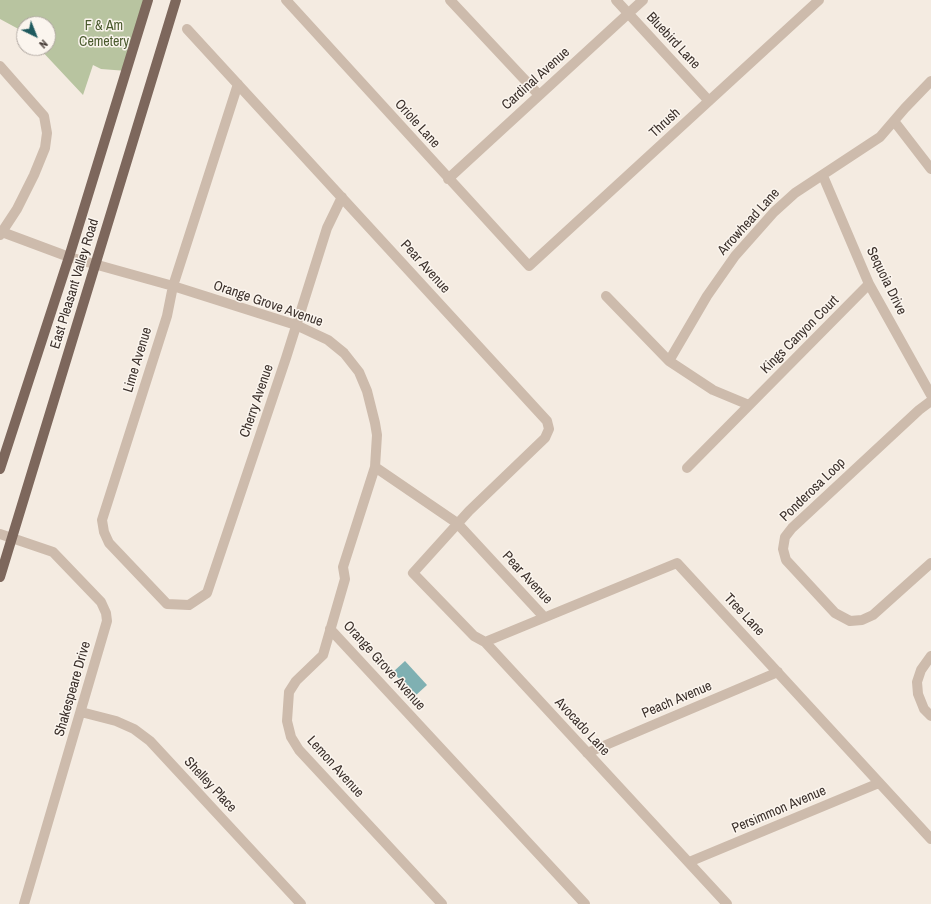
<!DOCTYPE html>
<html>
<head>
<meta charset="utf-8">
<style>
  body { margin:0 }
  #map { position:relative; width:931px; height:904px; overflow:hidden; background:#f4ebe1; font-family:"Archivo Narrow",sans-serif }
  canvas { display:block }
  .north { position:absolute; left:16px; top:16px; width:40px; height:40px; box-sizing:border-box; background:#fbf5ee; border:1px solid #aea6a0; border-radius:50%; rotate:137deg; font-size:11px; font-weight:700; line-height:16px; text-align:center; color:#3b302b }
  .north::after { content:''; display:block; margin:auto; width:14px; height:18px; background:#1f5a5e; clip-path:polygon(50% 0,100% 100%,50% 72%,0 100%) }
</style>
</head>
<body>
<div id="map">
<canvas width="931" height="904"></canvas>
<div class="north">N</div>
</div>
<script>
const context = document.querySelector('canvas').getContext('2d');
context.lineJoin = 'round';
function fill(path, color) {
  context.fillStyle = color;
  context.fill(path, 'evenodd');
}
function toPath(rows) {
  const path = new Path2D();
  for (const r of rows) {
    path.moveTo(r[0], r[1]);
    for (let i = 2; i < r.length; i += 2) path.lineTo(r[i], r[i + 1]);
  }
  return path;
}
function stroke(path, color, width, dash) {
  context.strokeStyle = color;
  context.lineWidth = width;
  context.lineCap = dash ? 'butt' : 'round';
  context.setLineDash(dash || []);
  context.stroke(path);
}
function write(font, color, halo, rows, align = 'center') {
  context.font = font + ' "Archivo Narrow",sans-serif';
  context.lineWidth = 3;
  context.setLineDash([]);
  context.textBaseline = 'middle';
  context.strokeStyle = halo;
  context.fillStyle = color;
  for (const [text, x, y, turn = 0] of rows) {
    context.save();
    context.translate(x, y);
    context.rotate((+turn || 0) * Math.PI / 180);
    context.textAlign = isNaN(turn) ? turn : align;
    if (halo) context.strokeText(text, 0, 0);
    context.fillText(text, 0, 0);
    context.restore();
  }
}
fill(toPath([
  [0,0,148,0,127,71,101,69,93,65,83,95,39,48,48,48,48,24,24,24,24,32,0,19]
]), '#b8c4a0');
fill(toPath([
  [405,661,427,685,415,696,393,672]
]), '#7fb0b2');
stroke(toPath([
  [286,0,529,266,819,0],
  [450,0,539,95],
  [616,0,709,101],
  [187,29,547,421,549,429,545,438,469,511,413,573,474,636,485,642,727,904],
  [0,66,44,116,47,133,45,148,34,175,17,209,0,235],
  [238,84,173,286,167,316,102,520,104,532,109,543,167,604,189,605,207,593,286,358,327,228,342,197],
  [894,121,931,169],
  [823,176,869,284,931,395],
  [448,179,643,0],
  [2,232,69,257,173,286,296,325,328,340,344,353,359,372,367,391,375,423,377,435,375,467,343,567,345,579,323,655,296,681,289,692,287,721,291,737,299,750,442,904],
  [606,296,669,361,713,390,749,405],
  [669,361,707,296,735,256,774,212,795,193,880,137,905,108,931,81],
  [931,401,919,410,792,528,785,537,783,549,786,560,835,613,850,621,862,620,873,615,931,563],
  [375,467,457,523,544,617],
  [687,468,869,284],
  [0,534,53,552,101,602,106,613,107,621,24,904],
  [330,629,585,904],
  [485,642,677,563,931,839],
  [931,656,921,670,917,682,918,694,924,709,931,716],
  [81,712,116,721,134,729,150,741,301,904],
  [587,753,778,672],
  [689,862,879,783]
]), '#cdbbac', 10);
stroke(toPath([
  [0,469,69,257,148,0],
  [0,577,176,0]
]), '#7d675c', 10);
write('14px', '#4a5a2e', '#fbf5ee', [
  ["F & Am",104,26],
  ["Cemetery",104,42]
]);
write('14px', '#3b302b', '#fbf5ee', [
  ["Bluebird Lane",673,41,47],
  ["Cardinal Avenue",536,79,-42],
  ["Thrush",665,123,-43],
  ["Oriole Lane",417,124,48],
  ["Arrowhead Lane",749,222,-48],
  ["Pear Avenue",425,267,48],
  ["Sequoia Drive",886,281,64],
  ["East Pleasant Valley Road",75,284,-73],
  ["Orange Grove Avenue",268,304,19],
  ["Kings Canyon Court",800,335,-45],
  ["Lime Avenue",138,360,-73],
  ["Cherry Avenue",257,401,-71],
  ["Ponderosa Loop",813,490,-44],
  ["Pear Avenue",527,578,47],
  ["Tree Lane",744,615,47],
  ["Orange Grove Avenue",384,666,48],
  ["Shakespeare Drive",73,689,-74],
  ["Peach Avenue",677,700,-23],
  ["Avocado Lane",582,727,47],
  ["Lemon Avenue",335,767,48],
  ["Shelley Place",210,785,47],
  ["Persimmon Avenue",779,810,-23]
]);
</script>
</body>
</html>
